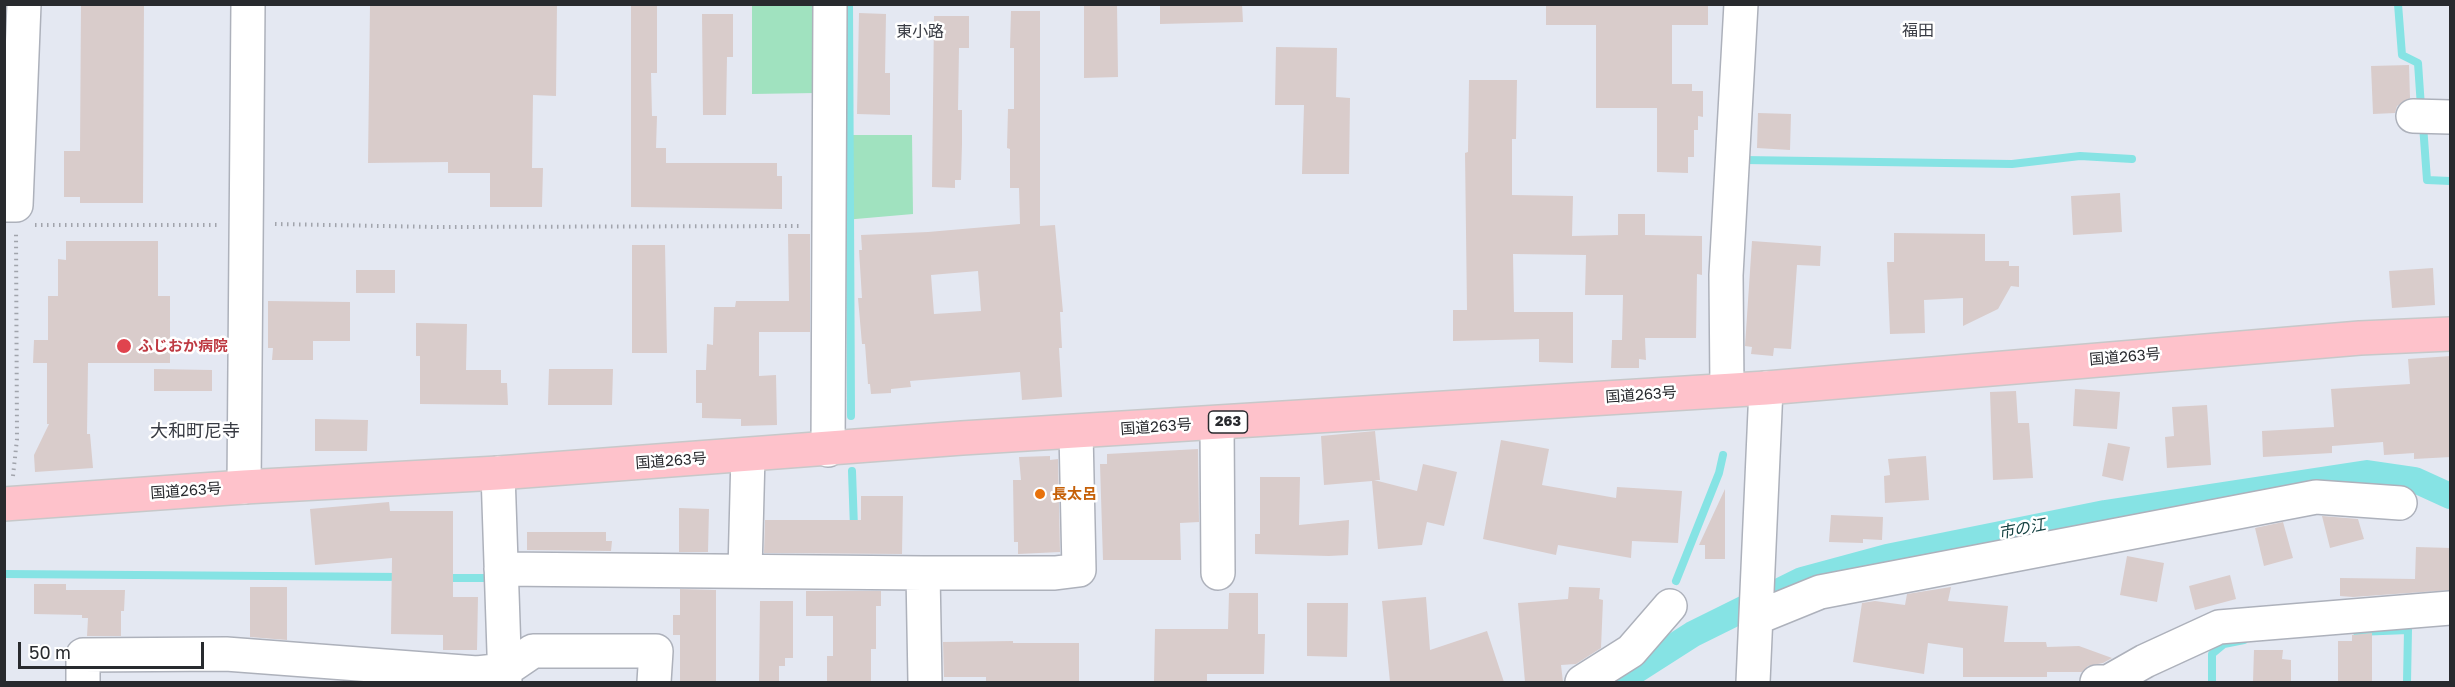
<!DOCTYPE html>
<html>
<head>
<meta charset="utf-8">
<style>
  body { margin:0 }
  #map { position:relative; width:2455px; height:687px; overflow:hidden; background:#e4e8f2; font-family:"Golos Text",sans-serif }
  canvas { display:block }
  .frame { position:absolute; inset:0; border:6px solid #282a2e; pointer-events:none }
  .scale { position:absolute; left:18px; top:642px; width:186px; height:27px; box-sizing:border-box; border:3px solid #282a2e; border-top:0; padding-left:8px; font-size:18px; line-height:21px; white-space:nowrap; color:#282a2e; -webkit-text-stroke:4px #fff; paint-order:stroke }
</style>
</head>
<body>
<div id="map">
<canvas width="2455" height="687"></canvas>
<div class="frame"></div>
<div class="scale">50 m</div>
</div>
<script>
const context = document.querySelector('canvas').getContext('2d');
context.lineJoin = 'round';
function fill(path, color) {
  context.fillStyle = color;
  context.fill(path, 'evenodd');
}
function toPath(rows) {
  const path = new Path2D();
  for (const r of rows) {
    path.moveTo(r[0], r[1]);
    for (let i = 2; i < r.length; i += 2) path.lineTo(r[i], r[i + 1]);
  }
  return path;
}
function stroke(path, color, width, dash) {
  context.strokeStyle = color;
  context.lineWidth = width;
  context.lineCap = dash ? 'butt' : 'round';
  context.setLineDash(dash || []);
  context.stroke(path);
}
function write(font, color, halo, rows, align = 'center') {
  context.font = font + ' "Golos Text","Noto Sans JP",sans-serif';
  context.lineWidth = 5;
  context.setLineDash([]);
  context.textBaseline = 'middle';
  context.strokeStyle = halo;
  context.fillStyle = color;
  for (const [text, x, y, turn = 0] of rows) {
    context.save();
    context.translate(x, y);
    context.rotate((+turn || 0) * Math.PI / 180);
    context.textAlign = isNaN(turn) ? turn : align;
    if (halo) context.strokeText(text, 0, 0);
    context.fillText(text, 0, 0);
    context.restore();
  }
}
fill(toPath([
  [752,5,816,5,816,93,752,94],
  [844,135,912,135,913,214,844,220]
]), '#a0e2bf');
stroke(toPath([
  [849,4,851,416],
  [2398,4,2402,55,2418,63,2421,107],
  [2423,125,2427,180,2450,181],
  [1744,160,2012,164,2080,156,2132,159],
  [852,471,854,528],
  [4,574,402,577],
  [444,578,489,578],
  [1676,581,1719,473,1723,455],
  [2357,632,2408,630,2407,682],
  [1651,661,1655,642],
  [2212,682,2212,654,2224,644,2244,640]
]), '#86e3e4', 8);
stroke(toPath([
  [1618,682,1693,634,1802,580,1887,557,2105,513,2367,473,2415,480,2450,496]
]), '#86e3e4', 26);
fill(toPath([
  [81,4,144,4,143,203,80,203,80,197,64,197,64,151,80,151],
  [370,4,557,4,556,96,533,95,532,168,543,168,542,207,490,207,490,173,448,173,448,162,368,163],
  [631,4,657,4,657,73,651,73,652,116,657,116,656,148,666,148,666,163,777,163,777,176,782,176,782,209,631,207],
  [1084,4,1117,4,1118,77,1084,78],
  [1160,4,1242,4,1243,22,1160,24],
  [1546,4,1708,4,1708,25,1672,25,1672,84,1692,84,1692,91,1703,91,1703,117,1698,116,1698,130,1694,130,1694,157,1688,157,1688,173,1657,172,1657,108,1596,108,1596,25,1546,25],
  [1011,11,1040,11,1040,226,1055,225,1063,312,1060,312,1062,348,1059,348,1062,397,1022,400,1020,372,910,381,911,387,891,389,891,393,871,394,870,384,868,384,865,344,862,344,858,298,862,298,859,250,862,250,861,235,928,232,1020,224,1019,188,1010,188,1010,149,1007,148,1008,109,1014,109,1014,48,1010,48],
  [978,271,981,311,934,314,931,275],
  [859,13,886,14,885,73,890,73,890,115,857,114],
  [702,14,733,14,733,57,727,57,726,115,703,115],
  [934,16,969,16,969,48,959,48,958,110,962,110,962,144,961,180,955,180,955,188,932,187],
  [1276,47,1337,48,1336,97,1350,98,1349,174,1302,174,1304,105,1275,105],
  [2409,65,2410,98,2397,106,2395,113,2373,114,2371,66],
  [1469,80,1517,80,1516,139,1512,139,1512,195,1573,196,1572,236,1618,235,1618,214,1645,214,1645,235,1702,236,1702,275,1697,274,1696,338,1645,338,1646,360,1639,359,1639,368,1611,368,1612,340,1622,340,1623,295,1585,295,1586,255,1513,254,1514,312,1573,312,1573,363,1539,362,1539,339,1453,341,1453,310,1467,310,1465,153,1468,152],
  [1758,113,1791,114,1790,150,1757,148],
  [2120,193,2122,232,2073,235,2071,196],
  [1894,233,1985,234,1985,261,2009,261,2009,266,2019,266,2019,287,2011,286,1998,309,1963,326,1963,298,1924,300,1925,333,1890,334,1887,262,1894,262],
  [788,234,810,234,810,332,759,332,759,376,776,375,777,425,741,426,741,419,702,418,702,403,696,403,696,370,706,370,707,344,713,345,714,307,735,307,736,301,789,301],
  [66,241,158,241,158,296,170,296,170,363,88,363,87,434,90,434,93,468,35,472,34,455,49,424,47,424,47,363,33,363,34,340,48,340,48,296,58,296,58,259,66,260],
  [1752,241,1821,246,1820,266,1797,265,1791,349,1774,348,1773,356,1751,354,1752,347,1745,346],
  [632,245,665,245,667,353,632,353],
  [2433,268,2435,305,2392,308,2389,271],
  [356,270,395,270,395,293,356,293],
  [268,301,350,302,350,341,313,341,313,360,272,360,273,348,268,348],
  [416,323,467,324,466,370,501,370,501,383,507,383,508,405,420,404,420,356,416,356],
  [2451,356,2451,457,2414,459,2414,453,2384,455,2383,442,2332,446,2332,453,2263,457,2262,431,2334,427,2331,389,2410,384,2408,359],
  [154,369,212,370,212,391,154,391],
  [549,369,613,369,612,405,548,405],
  [2075,389,2120,392,2117,429,2073,426],
  [2016,391,2018,423,2029,423,2033,478,1993,480,1990,392],
  [2207,405,2211,465,2167,468,2165,437,2174,436,2172,407],
  [315,419,368,420,367,451,315,451],
  [1375,431,1380,480,1374,480,1417,491,1423,464,1457,472,1444,526,1427,522,1422,545,1378,549,1372,481,1324,485,1321,436],
  [1501,440,1549,449,1542,485,1616,498,1617,487,1682,491,1678,543,1632,541,1631,558,1558,545,1556,555,1483,539],
  [2108,443,2130,447,2123,481,2102,476],
  [1198,449,1199,522,1180,523,1181,560,1103,560,1100,464,1107,464,1107,454],
  [1050,456,1050,460,1058,459,1060,552,1018,554,1018,542,1014,542,1013,480,1021,480,1019,457],
  [1926,456,1929,500,1885,503,1884,476,1890,475,1888,459],
  [1260,477,1300,477,1299,525,1349,520,1348,555,1329,556,1255,554,1255,534,1260,534],
  [1725,489,1725,559,1705,559,1705,545,1699,545],
  [861,496,903,496,902,554,764,553,765,520,861,520],
  [389,502,390,511,453,511,453,597,478,597,477,650,443,650,443,635,391,634,392,558,315,565,310,509],
  [679,508,709,509,708,552,679,552],
  [1831,515,1883,517,1882,540,1863,539,1863,543,1829,542],
  [2322,516,2358,519,2364,539,2330,548],
  [2283,522,2293,558,2264,566,2255,528],
  [527,532,606,532,606,541,612,541,611,551,527,550],
  [2416,547,2451,548,2451,590,2353,597,2340,596,2340,578,2415,579],
  [2127,556,2164,563,2157,602,2120,595],
  [2230,575,2236,599,2195,610,2189,586],
  [34,584,66,584,66,590,125,590,124,611,121,611,121,636,87,636,88,618,82,618,82,615,34,614],
  [250,587,287,587,287,640,250,637],
  [1569,587,1600,588,1599,599,1603,600,1601,648,1576,664,1561,665,1563,682,1525,682,1518,603,1568,599],
  [1951,587,1948,601,2008,606,2004,642,2046,642,2047,647,2079,646,2112,658,2103,663,2088,666,2082,672,2047,672,2047,677,1963,677,1963,648,1928,643,1924,674,1853,662,1862,603,1875,601,1905,605,1907,594],
  [680,589,716,590,716,682,680,681,680,635,673,635,673,615,680,615],
  [806,591,881,591,881,606,876,606,876,649,871,649,871,682,827,682,827,656,833,656,833,616,806,616],
  [1229,593,1258,593,1258,634,1265,634,1264,674,1207,674,1207,682,1154,682,1155,629,1228,629],
  [1426,597,1430,650,1487,631,1504,682,1390,682,1382,601],
  [760,601,793,601,793,658,785,658,785,666,779,666,779,682,759,682],
  [1307,603,1348,603,1347,657,1307,656],
  [2372,633,2372,682,2338,682,2338,641,2352,641,2352,635],
  [1013,641,1013,643,1079,643,1079,682,986,682,986,677,944,677,943,642],
  [2254,650,2283,650,2282,659,2291,660,2291,682,2253,682]
]), '#d9cccb');
const minor = toPath([
  [2413,116,2450,117],
  [4,205,16,205,24,4],
  [1727,389,1726,275,1741,4],
  [1217,423,1218,573],
  [828,450,830,4],
  [498,473,505,682],
  [244,487,248,4],
  [501,569,923,573,1055,573,1079,570,1076,432],
  [745,571,748,455],
  [923,573,925,682],
  [1756,618,1820,592,2316,497,2400,503],
  [83,682,83,655,226,654,477,673,505,670,533,651,656,651,654,682],
  [1582,682,1631,651,1670,606],
  [1753,682,1766,388],
  [2097,682,2108,682,2145,661,2219,627,2450,608]
]);
const highway = toPath([
  [4,504,244,487,498,473,962,438,1766,388,2360,338,2450,334]
]);
stroke(minor, '#adb1bb', 36);
stroke(highway, '#c7c8c9', 36);
stroke(toPath([
  [275,224,436,227,802,226],
  [35,225,220,225],
  [13,476,17,439,16,232]
]), '#a1a4ac', 4, [1.5, 4.5]);
stroke(minor, '#fff', 33);
stroke(highway, '#fec2cb', 33);
for (const [x, y, r, color] of [
  [124,346,8,"#e0444e"],
  [1040,494,6,"#e8710a"]
]) {
  const dot = new Path2D();
  dot.arc(x, y, r, 0, 2 * Math.PI);
  context.fillStyle = color;
  context.fill(dot);
  stroke(dot, '#fff', 2);
}
for (const [x, y, w] of [
  [1228,422,39]
]) {
  const box = new Path2D();
  box.roundRect(x - w / 2, y - 11, w, 22, 4.5);
  context.fillStyle = '#fff';
  context.fill(box);
  stroke(box, '#282a2e', 1.5);
}
write('bold 14px', '#282a2e', null, [
  ["263",1228,422]
]);
write('bold 15px', '#be3a42', '#fff', [
  ["ふじおか病院",138,346]
], 'left');
write('15px', '#282a2e', '#fff', [
  ["国道263号",2125,357,-5],
  ["国道263号",1641,395,-4],
  ["国道263号",1156,427,-4],
  ["国道263号",671,461,-4],
  ["国道263号",186,491,-4]
]);
write('bold 15px', '#c56008', '#fff', [
  ["長太呂",1052,494]
], 'left');
write('16px', '#383b43', '#fff', [
  ["福田",1918,31],
  ["東小路",920,32]
]);
write('italic 16px', '#174343', '#fff', [
  ["市の江",2022,529,-11]
]);
write('18px', '#383b43', '#fff', [
  ["大和町尼寺",195,431]
]);
</script>
</body>
</html>
